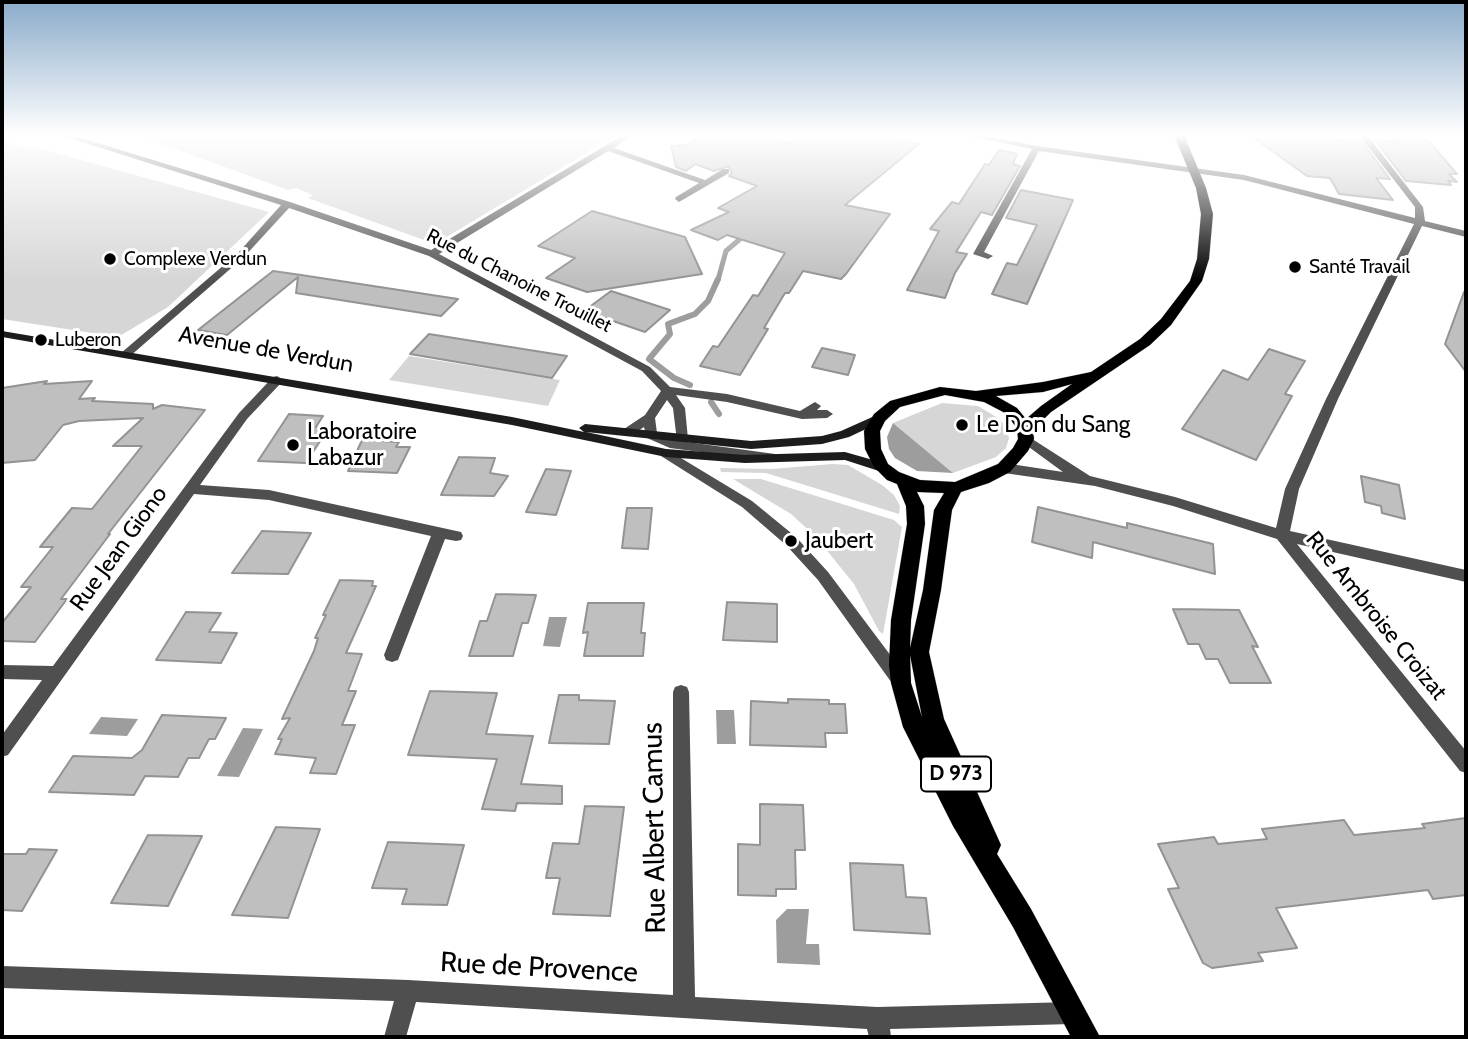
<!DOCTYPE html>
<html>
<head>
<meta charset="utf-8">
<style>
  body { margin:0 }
  #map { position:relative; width:1468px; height:1039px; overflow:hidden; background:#fff; font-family:Cabin,sans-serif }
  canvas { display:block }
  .frame { position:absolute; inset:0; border:4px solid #000; pointer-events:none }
</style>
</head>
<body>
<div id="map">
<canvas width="1468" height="1039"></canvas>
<div class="frame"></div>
</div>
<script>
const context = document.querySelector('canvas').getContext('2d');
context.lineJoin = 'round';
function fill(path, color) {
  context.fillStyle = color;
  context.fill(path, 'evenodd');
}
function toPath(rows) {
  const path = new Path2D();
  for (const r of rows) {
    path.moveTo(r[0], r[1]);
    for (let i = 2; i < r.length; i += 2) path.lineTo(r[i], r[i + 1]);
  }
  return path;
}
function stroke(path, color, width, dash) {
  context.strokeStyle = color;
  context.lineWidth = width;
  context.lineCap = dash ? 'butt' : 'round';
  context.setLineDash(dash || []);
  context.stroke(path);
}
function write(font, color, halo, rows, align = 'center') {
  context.font = font + ' Cabin,sans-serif';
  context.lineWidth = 6;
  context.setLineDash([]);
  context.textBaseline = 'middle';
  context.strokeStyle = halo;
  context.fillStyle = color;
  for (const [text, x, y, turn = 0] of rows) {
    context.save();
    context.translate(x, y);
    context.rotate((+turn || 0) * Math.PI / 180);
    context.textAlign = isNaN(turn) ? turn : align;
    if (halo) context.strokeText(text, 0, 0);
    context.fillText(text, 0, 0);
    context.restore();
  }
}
fill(toPath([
  [137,135,616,135,435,244,308,198,312,196,311,194,296,188,288,190],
  [2,140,28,149,34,147,269,212,168,307,118,337,2,319],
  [409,356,560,380,548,406,389,380],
  [942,403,978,406,998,418,1006,427,1009,438,1006,448,996,457,953,473,893,423],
  [833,464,848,465,882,485,894,495,900,506,899,514,766,473,721,472,720,468,771,469],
  [733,479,761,479,894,520,902,527,883,634,879,631,854,584,816,537,791,514]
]), '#d6d6d6');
fill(toPath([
  [893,423,953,473,917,471,895,458,889,449,887,437],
  [549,617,567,617,560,647,543,646],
  [716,710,734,710,736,744,717,744],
  [101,717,138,719,127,736,89,734],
  [243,728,263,729,239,777,217,776],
  [787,909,809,909,806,944,819,944,820,965,777,963,776,920]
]), '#9d9d9d');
stroke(toPath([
  [718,280,726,251,747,233]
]), '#9d9d9d', 5);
stroke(toPath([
  [690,385,674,378,649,359,670,334,668,324,695,314,708,301,718,279],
  [711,402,719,414]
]), '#9d9d9d', 6);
const building = toPath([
  [702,135,760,135,788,143,799,135,881,135,919,144,845,205,890,214,846,274,841,279,803,271,789,293,785,293,764,328,768,329,740,375,700,366,713,346,718,347,753,295,758,296,785,253,727,235,718,240,691,230,729,212,718,208,757,186,729,176,732,173,729,166,714,171,695,164,686,171,676,167,671,146,688,145,702,135],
  [1275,136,1361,141,1390,179,1376,178,1393,200,1339,194,1330,178,1307,176,1254,138,1277,140,1275,136],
  [1394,136,1427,139,1457,174,1449,174,1457,182,1448,181,1451,185,1406,181,1375,140,1399,142,1394,136],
  [999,150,1017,154,1013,164,1020,166,992,215,981,212,956,252,967,254,955,273,945,298,907,290,939,231,930,229,952,202,959,204,985,164,989,165,999,150],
  [1021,190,1073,200,1027,304,992,294,1007,263,1017,265,1037,225,1006,218,1021,190],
  [592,211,685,237,702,274,587,292,546,278,575,258,538,246,592,211],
  [273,271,301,275,458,299,441,316,296,293,298,277,227,335,198,330,273,271],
  [611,291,670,310,645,332,584,311,611,291],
  [1464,292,1466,293,1466,372,1445,344,1464,292],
  [429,334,567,356,552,378,410,354,429,334],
  [822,348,855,355,848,375,812,367,822,348],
  [1269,349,1305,361,1285,394,1292,396,1256,460,1182,429,1223,370,1248,380,1269,349],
  [47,381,44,384,92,381,79,399,95,398,92,401,153,404,153,409,162,405,205,410,108,534,110,534,61,599,67,599,35,642,2,641,2,623,31,587,21,587,53,547,40,547,72,508,92,509,142,446,113,446,143,418,79,421,63,425,35,460,2,463,2,388,47,381],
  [289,414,323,416,316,427,329,427,306,463,258,461,289,414],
  [362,440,399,442,396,447,410,447,397,473,348,471,362,440],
  [459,457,495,458,490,473,508,476,494,496,441,495,459,457],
  [546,469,571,471,556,515,526,512,546,469],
  [1361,476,1399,485,1405,519,1382,513,1381,506,1365,502,1361,476],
  [1038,507,1127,528,1127,523,1213,544,1215,574,1093,542,1092,558,1032,542,1038,507],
  [627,508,652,508,648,549,622,548,627,508],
  [262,531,311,533,288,574,232,573,262,531],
  [340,580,373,581,372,586,376,586,346,653,362,654,348,691,356,691,342,725,355,725,336,774,310,773,316,758,275,754,282,739,278,739,290,718,282,719,314,651,318,638,315,638,326,615,323,615,340,580],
  [496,594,536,595,528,623,522,623,513,656,469,656,480,621,487,621,496,594],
  [727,602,777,604,777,642,723,640,727,602],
  [588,603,644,603,641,633,645,633,643,656,584,656,588,632,583,633,588,603],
  [1173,609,1239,610,1258,647,1252,646,1271,683,1230,683,1218,659,1206,659,1199,644,1188,644,1173,609],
  [186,612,221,613,209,632,237,633,221,663,156,660,186,612],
  [430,691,497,693,486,734,533,736,521,784,562,786,562,804,517,803,515,811,482,809,497,759,408,755,430,691],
  [559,695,579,695,579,700,615,701,609,744,549,743,559,695],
  [788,699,829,700,829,704,845,704,847,733,825,733,826,747,750,745,751,701,788,703,788,699],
  [162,715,226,718,215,739,209,739,199,758,188,758,178,777,145,776,134,795,49,792,73,756,132,758,142,750,162,715],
  [760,804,803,805,805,850,795,850,796,889,776,889,776,896,738,895,738,844,760,845,760,804],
  [585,806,624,807,610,916,553,914,560,878,546,878,553,843,579,844,585,806],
  [1466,818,1466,895,1433,899,1428,890,1276,908,1297,948,1258,953,1263,961,1212,968,1203,963,1174,902,1168,889,1179,888,1158,844,1214,837,1218,844,1267,839,1262,829,1344,820,1354,835,1425,828,1422,824,1466,818],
  [276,827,320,829,288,918,232,915,276,827],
  [148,835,202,836,168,906,111,903,148,835],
  [388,842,464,845,447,905,402,904,407,889,372,888,388,842],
  [29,849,57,850,22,911,2,910,2,854,26,854,29,849],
  [850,863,903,865,906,897,926,898,930,934,854,930,850,863]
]);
fill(building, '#bfbfbf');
stroke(building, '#939393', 2);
const primary = toPath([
  [1174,135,1184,135,1206,188,1213,214,1209,259,1202,281,1171,325,1150,345,1051,412,1033,430,1034,439,1028,451,1010,472,989,483,961,492,952,510,941,590,929,652,944,719,1001,845,997,854,1031,909,1100,1037,1071,1037,1013,927,953,826,903,727,891,683,889,665,891,620,907,524,906,506,897,484,887,480,874,467,865,449,864,431,874,414,890,401,940,387,976,391,1043,382,1091,372,1140,339,1161,319,1190,281,1197,259,1201,214,1196,188,1174,135],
  [1072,384,1041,406,1026,419,1017,408,996,396,1043,392,1072,384],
  [945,395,984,402,1007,414,1017,429,1018,439,1013,448,998,464,955,482,920,480,899,472,888,464,881,449,880,431,885,421,900,407,945,395],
  [917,492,944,493,934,510,923,590,910,648,911,620,925,524,924,506,917,492],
  [910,655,922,717,911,683,910,655]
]);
stroke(primary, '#dbdbdb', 1);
fill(toPath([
  [60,135,72,135,290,202,431,250,623,135,633,135,614,148,705,180,723,169,729,169,729,173,679,202,675,199,676,197,699,183,608,151,439,254,650,367,670,387,727,394,800,411,815,402,821,406,817,410,827,410,833,414,827,418,802,419,727,402,676,395,685,408,688,439,687,442,775,454,776,457,770,461,670,448,647,438,644,427,632,435,624,435,622,432,624,429,645,415,661,391,642,371,429,256,289,208,244,257,129,357,121,357,121,353,238,253,281,205,60,135],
  [667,400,673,408,677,441,657,433,655,418,667,400],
  [965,135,981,135,1037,146,1244,175,1415,218,1415,207,1359,135,1367,135,1423,207,1425,221,1466,231,1466,237,1422,226,1338,399,1299,489,1290,531,1466,570,1466,582,1297,544,1466,751,1466,773,1460,771,1277,539,1173,506,1095,486,1004,473,997,468,1004,463,1063,472,1022,442,1020,439,1026,435,1090,476,1175,497,1276,528,1285,489,1326,399,1414,224,1244,180,1039,151,984,252,993,256,988,259,973,254,1032,149,965,135],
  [277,376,283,380,281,383,247,419,200,485,269,490,461,532,463,536,461,540,456,541,445,539,398,660,392,662,386,660,384,655,431,536,269,500,194,494,8,755,2,757,2,735,42,680,2,679,2,665,53,666,239,413,273,377,277,376],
  [666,449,752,501,796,537,828,572,906,676,908,681,906,686,900,688,894,686,818,580,786,545,742,507,661,456,660,453,666,449],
  [681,685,687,687,689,692,695,997,877,1007,1072,1002,1080,1005,1083,1013,1080,1021,1072,1024,890,1029,891,1037,869,1037,867,1029,416,1002,406,1037,384,1037,394,1001,2,988,2,966,408,980,673,995,673,692,675,687,681,685]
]), '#4f4f4f');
fill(toPath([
  [2,331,512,417,584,432,579,428,585,424,751,441,822,436,841,431,879,414,885,418,883,421,849,437,822,444,751,449,586,432,666,449,745,455,845,452,887,464,889,467,882,472,845,460,745,463,666,457,512,425,2,337,2,331]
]), '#1c1c1c');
fill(primary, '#000');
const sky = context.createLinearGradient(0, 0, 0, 281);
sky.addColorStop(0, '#8aabca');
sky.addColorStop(0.48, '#fff');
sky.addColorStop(1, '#ffffff00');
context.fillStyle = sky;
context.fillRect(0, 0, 1468, 281);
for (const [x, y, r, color] of [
  [110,259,7,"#000"],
  [1295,267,7,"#000"],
  [41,340,7,"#000"],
  [962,425,7,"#000"],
  [293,445,7,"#000"],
  [791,541,7,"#000"]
]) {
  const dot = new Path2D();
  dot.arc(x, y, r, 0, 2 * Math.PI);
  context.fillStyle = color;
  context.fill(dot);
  stroke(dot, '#fff', 2.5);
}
write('19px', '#000', '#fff', [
  ["Complexe Verdun",124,259],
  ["Santé Travail",1309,267],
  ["Luberon",55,340]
], 'left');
write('19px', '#000', '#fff', [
  ["Rue du Chanoine Trouillet",519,281,27]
]);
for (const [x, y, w] of [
  [956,774,70]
]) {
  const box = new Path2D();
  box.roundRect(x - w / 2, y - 17.5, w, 35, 5);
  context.fillStyle = '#fff';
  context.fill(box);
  stroke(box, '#000', 2);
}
write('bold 21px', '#000', null, [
  ["D 973",956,774]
]);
write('23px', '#000', '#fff', [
  ["Avenue de Verdun",266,350,10],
  ["Rue Jean Giono",119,549,-54],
  ["Rue Ambroise Croizat",1376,616,51]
]);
write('23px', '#000', '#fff', [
  ["Le Don du Sang",976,425],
  ["Laboratoire",307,432],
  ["Labazur",307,458],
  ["Jaubert",805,541]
], 'left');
write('28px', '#000', '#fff', [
  ["Rue Albert Camus",655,828,-91],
  ["Rue de Provence",539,968,3]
]);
</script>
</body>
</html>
